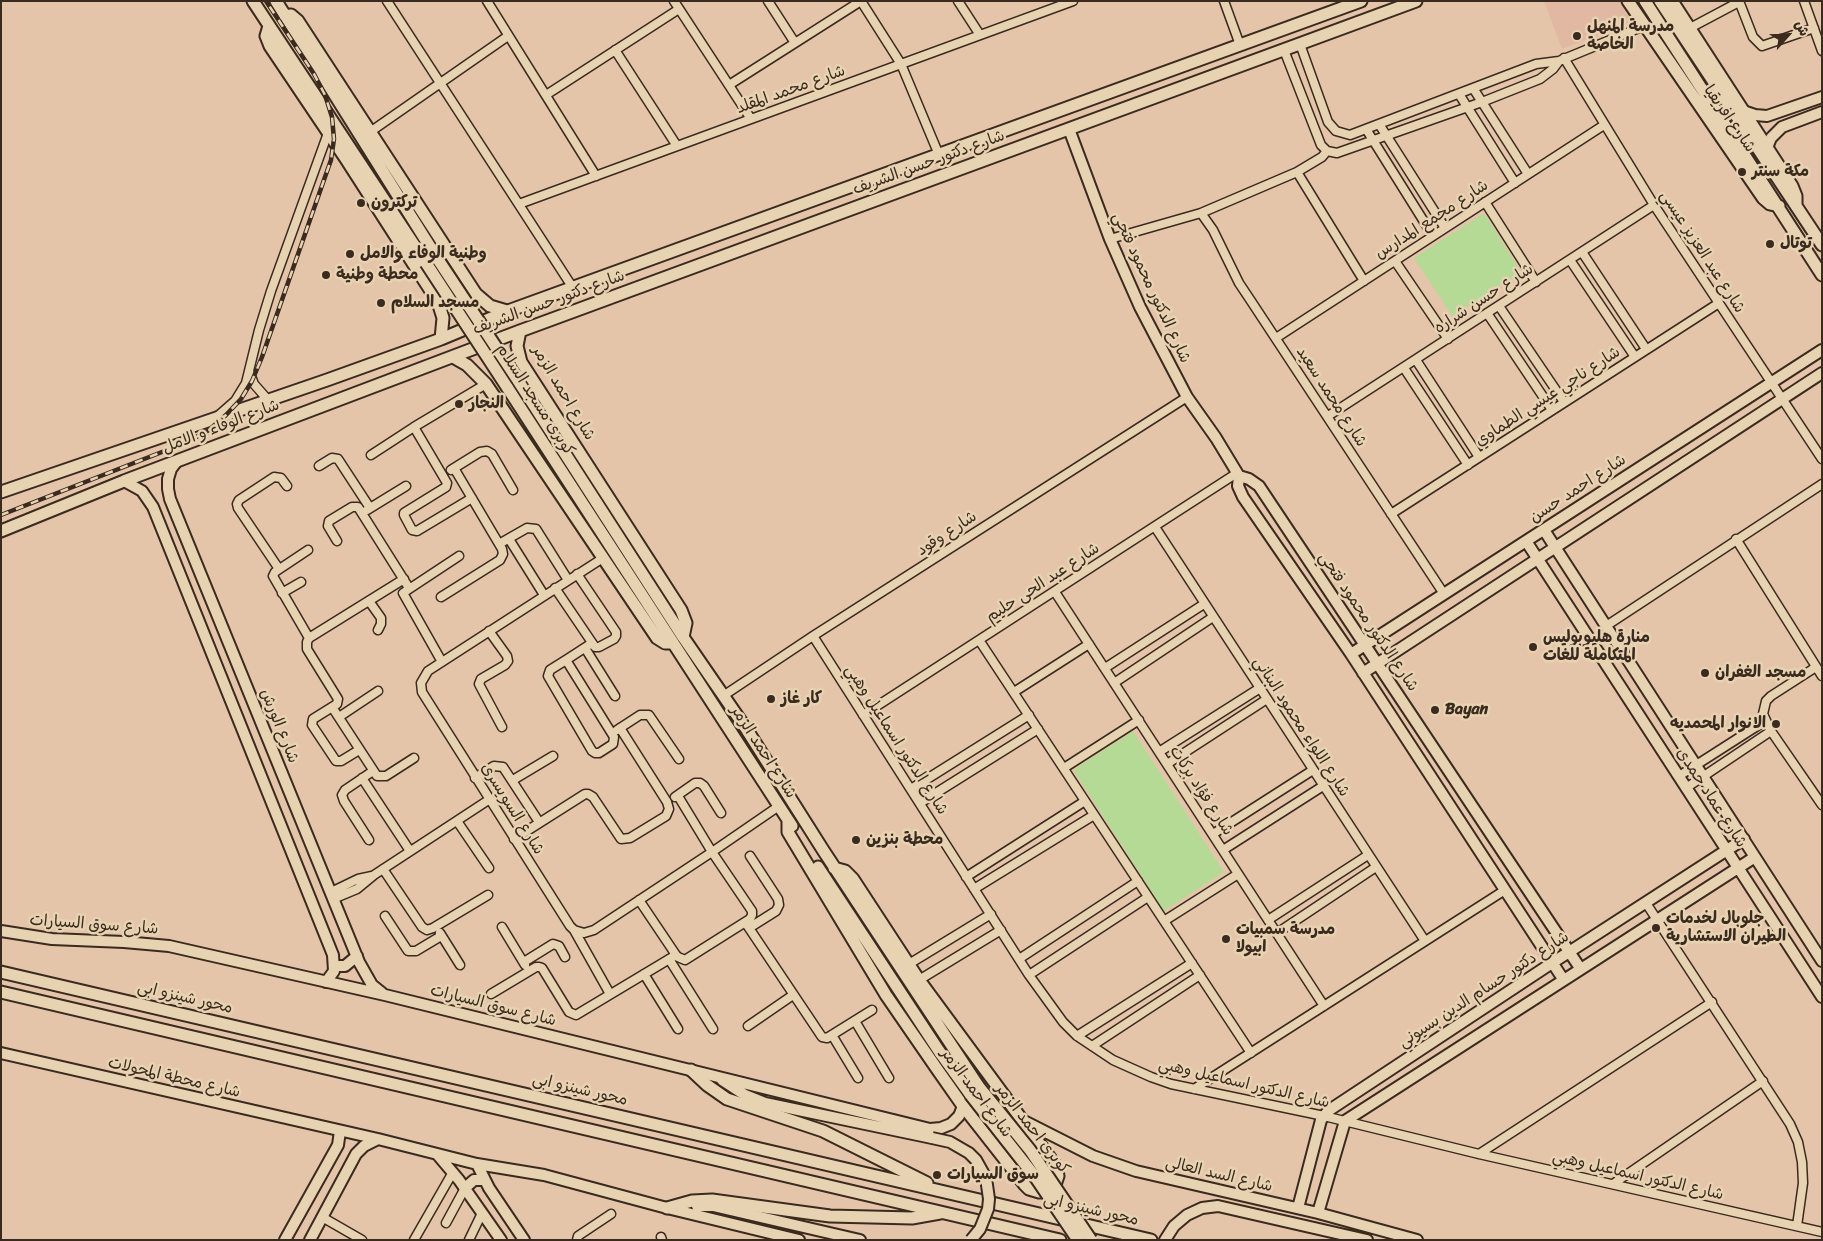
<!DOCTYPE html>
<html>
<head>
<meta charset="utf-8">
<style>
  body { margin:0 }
  #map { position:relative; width:1823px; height:1241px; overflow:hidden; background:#e5c5aa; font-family:Sriracha,"Playpen Sans Arabic",sans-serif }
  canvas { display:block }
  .frame { position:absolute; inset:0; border:2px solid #3b2a1e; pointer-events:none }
  .north { position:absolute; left:1763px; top:10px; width:50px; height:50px; -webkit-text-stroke:4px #e7d2b1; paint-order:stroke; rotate:64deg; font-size:14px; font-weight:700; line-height:20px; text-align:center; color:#3b2a1e }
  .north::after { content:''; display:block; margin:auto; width:18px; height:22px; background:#3b2a1e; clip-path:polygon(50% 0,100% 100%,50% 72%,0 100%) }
</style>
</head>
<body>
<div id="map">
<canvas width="1823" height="1241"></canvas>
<div class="frame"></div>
<div class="north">ش</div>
</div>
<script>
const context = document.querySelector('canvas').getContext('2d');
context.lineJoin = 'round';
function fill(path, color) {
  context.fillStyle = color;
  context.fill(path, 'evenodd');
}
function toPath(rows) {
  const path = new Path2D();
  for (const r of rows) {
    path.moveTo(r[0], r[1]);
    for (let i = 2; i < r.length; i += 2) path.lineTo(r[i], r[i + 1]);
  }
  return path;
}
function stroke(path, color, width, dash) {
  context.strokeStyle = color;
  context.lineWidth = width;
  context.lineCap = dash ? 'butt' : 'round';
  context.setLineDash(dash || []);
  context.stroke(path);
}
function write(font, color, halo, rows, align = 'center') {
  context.font = font + ' Sriracha,"Playpen Sans Arabic",sans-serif';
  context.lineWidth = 5;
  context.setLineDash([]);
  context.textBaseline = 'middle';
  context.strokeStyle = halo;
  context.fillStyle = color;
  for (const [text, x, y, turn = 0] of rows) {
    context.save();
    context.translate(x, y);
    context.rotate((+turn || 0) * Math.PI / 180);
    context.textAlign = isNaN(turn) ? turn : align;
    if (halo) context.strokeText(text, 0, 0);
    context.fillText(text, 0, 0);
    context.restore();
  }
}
fill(toPath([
  [1544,1,1620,1,1633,22,1562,49]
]), '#e1b9a2');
fill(toPath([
  [1484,213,1521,272,1452,316,1414,258],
  [1133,731,1224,872,1164,911,1073,770]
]), '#b4da96');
const street = toPath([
  [387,1,573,288],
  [487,1,596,176],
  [674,1,751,119],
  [768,1,795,43],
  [861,1,901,64,939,155],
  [958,1,980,35],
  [1224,1,1240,45],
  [1739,1,1753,37,1762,46,1814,28],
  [1804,1,1822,51],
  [1690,28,1739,2],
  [1300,44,1328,122,1336,131,1350,135,1536,64,1559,61,1644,26],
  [615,50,677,146],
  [1284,50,1321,145,1327,151,1337,153,1482,102,1540,79,1553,69,1559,61],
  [1564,58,1654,205,1822,459],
  [729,85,861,1],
  [1473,88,1528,174],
  [1459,94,1515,183],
  [546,95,679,9],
  [1379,124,1445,228],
  [1366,129,1433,236],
  [370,132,508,36],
  [1297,172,1364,281],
  [1485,202,1536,282],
  [519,204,1073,1],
  [1201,213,1213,230,1239,283,1251,301,1444,594],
  [1110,239,1201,213,1297,172,1322,157,1327,151],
  [1582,252,1646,349],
  [1570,260,1635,357],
  [1395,261,1448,339],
  [1499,306,1564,402],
  [1487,313,1552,410],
  [1276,338,1604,125],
  [1416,360,1479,457],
  [1404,368,1468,465],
  [249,371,254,384,268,400],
  [219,415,235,401,246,383,259,330,271,291,328,133],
  [1328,416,1654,205],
  [414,427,447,483,446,487,404,513,404,515,412,530,417,531,472,498],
  [371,455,414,427,486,384],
  [319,466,332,458,338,459,370,508],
  [451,470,480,452,487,451,492,454,513,490],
  [367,510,406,486],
  [1391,514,1719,303],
  [1155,527,1425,941],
  [509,539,544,595],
  [1736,539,1822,676],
  [337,541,328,526,329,521,352,507,358,507,409,588],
  [499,544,527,528,536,529,568,580],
  [308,550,275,572,273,576,309,638],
  [603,558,428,671,421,683,422,692,570,926,574,930,584,933,594,930,712,852,779,806],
  [279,569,238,508,237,504,239,500,274,477,281,478,287,486],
  [555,588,595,647,599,647,614,639,616,636,616,632,577,574],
  [1055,592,1324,1006],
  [282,593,301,582],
  [441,597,500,560,503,554,502,549,454,468],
  [369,601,381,618,381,624,378,630],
  [1606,626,1822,484],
  [489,631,507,656,508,661,505,665,481,679,479,684,502,727],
  [813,636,1029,975,1063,1022,1077,1036,1113,1060,1151,1077,1171,1084,1324,1116,1479,1154,1822,1232],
  [979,640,1251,1053],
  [585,648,615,696],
  [566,660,614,737,613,744,599,753,595,753,592,751,548,676,550,670,566,660,592,643],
  [442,662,403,593,459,556],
  [1816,667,1771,696,1766,701,1763,714,1771,731,1822,805],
  [1105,668,1204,604],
  [1114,683,1213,617],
  [1014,692,1089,644],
  [723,696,813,636,1187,397],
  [332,707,377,776,386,776,414,758],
  [863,715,1237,473],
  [339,717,378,691],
  [617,730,640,715,649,715,679,759],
  [359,750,341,761,336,761,312,725,313,719,337,704,338,699,307,649,307,642,309,638,404,579],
  [1159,752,1260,688],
  [1167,764,1267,699],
  [1064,768,1139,720],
  [1679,776,1765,721],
  [362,778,410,851],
  [475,778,494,766,503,767,539,822],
  [513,780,553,756],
  [1686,788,1771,731],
  [911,789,1029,715],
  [675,797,695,783,700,783,704,786,721,813],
  [920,803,1038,729],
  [457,821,489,868],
  [1213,834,1313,770],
  [514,839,585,794,588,794,593,797,621,839,630,838,666,816,669,809,667,802,620,728],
  [369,840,344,801,342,795,345,790,373,771],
  [1223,850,1323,786],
  [383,869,422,927,427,930,433,928,488,895],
  [966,877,1085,801],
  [974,889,1094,815],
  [331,892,358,879,372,876],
  [333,899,357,889,374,875,490,799],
  [639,900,676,955,678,957,685,960,750,919,752,915,752,911,712,852,678,796],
  [1646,903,1790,1124,1798,1142,1802,1162,1803,1183,1797,1226],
  [385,916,408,951,416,951,441,936],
  [1268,920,1368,855],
  [1164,921,1238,874],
  [745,922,822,1037,827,1038,872,1010],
  [502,927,525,965],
  [749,928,776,911,779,905,778,899,750,856],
  [574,930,610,994],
  [440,933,460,965],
  [1277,933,1376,867],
  [669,959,713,1029],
  [1019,959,1138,881],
  [524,962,553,944,559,946,565,957],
  [909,964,991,914],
  [644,974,678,1029],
  [1029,975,1148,897],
  [919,980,1001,930],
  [491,994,536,967,539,967,542,968,569,1012,576,1015,676,955],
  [855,1021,889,1078],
  [748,1026,793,995],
  [832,1035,858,1078],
  [1077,1036,1192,963],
  [1092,1046,1200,975],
  [1194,1089,1505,890],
  [1479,1154,1712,1002],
  [1613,1184,1763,1081],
  [322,1217,362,1240],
  [446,1223,465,1188],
  [661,1237,662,1240],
  [414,1240,453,1172],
  [469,1240,482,1213],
  [577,1240,578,1236,611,1214]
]);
const secondary = toPath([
  [1743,111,1755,115,1767,116,1822,97],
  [1069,129,1110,239,1140,307,1187,397,1216,438,1239,476,1238,486,1243,497,1351,654,1563,979],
  [1767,148,1771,138,1782,127,1822,112],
  [177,461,171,469,168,479,168,489,170,499,359,962,372,985,382,993],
  [1239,476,1249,479,1259,486,1580,968],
  [124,481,142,491,153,507,333,955,334,971,326,982],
  [1544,530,1822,961],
  [1526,541,1822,997],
  [1351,654,1822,350],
  [1363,673,1822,373],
  [1,931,52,939,124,942,169,946,385,995,930,1129,941,1128,951,1124,959,1116,963,1106],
  [334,966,345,966,357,956],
  [1,1053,378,1139,477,1164,544,1175,667,1208,799,1240],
  [722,1080,745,1095,765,1103,932,1138],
  [1022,1120,1093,1156,1136,1171,1318,1213,1417,1240],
  [437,1154,459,1180,501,1240],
  [477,1164,489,1188,524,1240],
  [465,1188,474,1180,485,1180],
  [697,1206,713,1206,860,1240],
  [1298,1208,1321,1120,1328,1111,1552,963,1744,839],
  [1318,1213,1345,1121,1755,857],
  [285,1240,338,1145,340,1131],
  [310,1240,356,1154,364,1146,378,1139],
  [1165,1240,1174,1226,1187,1215,1202,1208,1218,1206,1367,1240]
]);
const primary = toPath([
  [253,1,426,263],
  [276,1,437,258],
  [1628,1,1763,198,1770,204,1779,206],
  [1645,1,1822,275],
  [1660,1,1822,245],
  [1672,1,1792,186,1796,196,1796,205],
  [285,16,291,15,298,21,476,294,490,306,507,311],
  [269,26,266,36,270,46,346,159,438,302,443,318,441,339],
  [520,331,517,346,521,362,681,610,686,623,683,637],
  [453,357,467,365,486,384,657,638,665,643,673,643],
  [517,379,683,637,747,730,823,850,979,1087],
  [507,387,792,826],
  [1,492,327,380,441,339,508,311,1361,1],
  [1,531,124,481,520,331,1416,1],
  [788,821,788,832,886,995,937,1069,963,1106,1025,1185,1029,1189,1039,1192,1049,1189,1056,1182,1058,1176,1056,1166,1053,1162,919,980,853,879,845,871,834,868],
  [818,867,939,1051,970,1094],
  [1,972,1151,1240],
  [1,992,1060,1240],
  [691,1070,707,1085,727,1099,823,1131,927,1183],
  [667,1208,692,1201,712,1200,830,1216,912,1218,940,1213]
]);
stroke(street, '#3b2a1e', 11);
stroke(secondary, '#3b2a1e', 14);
stroke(primary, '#3b2a1e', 15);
stroke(street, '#e7d2b1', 8);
stroke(secondary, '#e7d2b1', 10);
stroke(primary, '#e7d2b1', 11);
const rail = toPath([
  [1,515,185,443,209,430,226,415,241,399,252,381,262,357,325,177,331,160,334,139,332,117,325,95,314,74,266,1]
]);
stroke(rail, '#3b2a1e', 4.5);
stroke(rail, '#e7d2b1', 2.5, [8]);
const secondaryBridge = toPath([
  [932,1138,950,1142,969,1153,976,1160,986,1178,989,1199,988,1209,980,1229,971,1240]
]);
const primaryBridge = toPath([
  [437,258,517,379],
  [426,263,507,387],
  [979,1087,1030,1150,1091,1240],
  [970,1094,1036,1178,1078,1240]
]);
stroke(secondaryBridge, '#3b2a1e', 14, []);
stroke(primaryBridge, '#3b2a1e', 15, []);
stroke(secondaryBridge, '#e7d2b1', 10);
stroke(primaryBridge, '#e7d2b1', 11);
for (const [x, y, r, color] of [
  [1577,36,5,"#3b2a1e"],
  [1742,172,5,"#3b2a1e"],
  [361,203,5,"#3b2a1e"],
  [1770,244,5,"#3b2a1e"],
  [350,254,5,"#3b2a1e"],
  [326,275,5,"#3b2a1e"],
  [381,303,5,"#3b2a1e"],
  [459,404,5,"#3b2a1e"],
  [1533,647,5,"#3b2a1e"],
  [1705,673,5,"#3b2a1e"],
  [771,699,5,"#3b2a1e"],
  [1435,710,5,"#3b2a1e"],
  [1776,724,5,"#3b2a1e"],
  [856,840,5,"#3b2a1e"],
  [1656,928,5,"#3b2a1e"],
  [1226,939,5,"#3b2a1e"],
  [937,1175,5,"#3b2a1e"]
]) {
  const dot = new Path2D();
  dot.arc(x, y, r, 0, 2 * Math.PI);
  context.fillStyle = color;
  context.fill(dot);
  stroke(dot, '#e7d2b1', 2);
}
write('bold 16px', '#3b2a1e', '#e7d2b1', [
  ["مدرسة المنهل",1587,27],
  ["الخاصة",1587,45],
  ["مكة سنتر",1752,172],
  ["تركترون",371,203],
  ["توتال",1780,244],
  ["وطنية الوفاء والامل",360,254],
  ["محطة وطنية",336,275],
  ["مسجد السلام",391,303],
  ["النجار",469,404],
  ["منارة هليوبوليس",1543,638],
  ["المتكاملة للغات",1543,656],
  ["مسجد الغفران",1715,673],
  ["كار غاز",781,699],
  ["Bayan",1445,710],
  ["الانوار المحمديه",1766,724,"right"],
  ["محطة بنزين",866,840],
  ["جلوبال لخدمات",1666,919],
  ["الطيران الاستشارية",1666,937],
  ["مدرسة سمبيات",1236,930],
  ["ابيولا",1236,948],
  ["سوق السيارات",947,1175]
], 'left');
write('16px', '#3b2a1e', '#e7d2b1', [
  ["شارع محمد المقلد",791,90,-20],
  ["شارع افريقيا",1729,119,55],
  ["شارع دكتور حسن الشريف",929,163,-20],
  ["شارع مجمع المدارس",1432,220,-33],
  ["شارع عبد العزيز عيسي",1702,252,57],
  ["شارع الدكتور محمود فتحي",1151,288,65],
  ["شارع حسن شراره",1484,299,-33],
  ["شارع دكتور حسن الشريف",549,303,-20],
  ["شارع احمد الزمر",563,393,59],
  ["شارع محمد سعيد",1331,397,57],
  ["شارع ناجي عيسي الطماوي",1548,397,-33],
  ["كوبرى مسجد السلام",535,400,57],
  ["شارع الوفاء و الامل",221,427,-21],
  ["شارع احمد حسن",1578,489,-33],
  ["شارع وقود",947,534,-33],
  ["شارع عبد الحى حليم",1043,583,-33],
  ["شارع الدكتور محمود فتحي",1368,622,56],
  ["شارع الورش",279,726,68],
  ["شارع اللواء محمود البناني",1301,727,57],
  ["شارع الدكتور اسماعيل وهبي",896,740,57],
  ["شارع احمد الزمر",763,752,57],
  ["شارع فؤاد بركات",1201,791,57],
  ["شارع عماد حمدى",1711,798,57],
  ["شارع السويسرى",512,809,58],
  ["شارع سوق السيارات",94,925,4],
  ["شارع دكتور حسام الدين بسيوني",1484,990,-33],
  ["محور شينزو ابى",185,998,13],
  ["شارع سوق السيارات",493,1006,14],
  ["شارع محطة المحولات",174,1078,13],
  ["شارع الدكتور اسماعيل وهبي",1244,1084,13],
  ["محور شينزو ابى",580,1090,13],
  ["شارع احمد الزمر",976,1093,53],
  ["كوبري احمد الزمر",1032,1129,52],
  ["شارع السد العالى",1219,1175,13],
  ["شارع الدكتور اسماعيل وهبي",1638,1176,13],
  ["محور شينزو ابى",1091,1210,13]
]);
</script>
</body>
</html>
